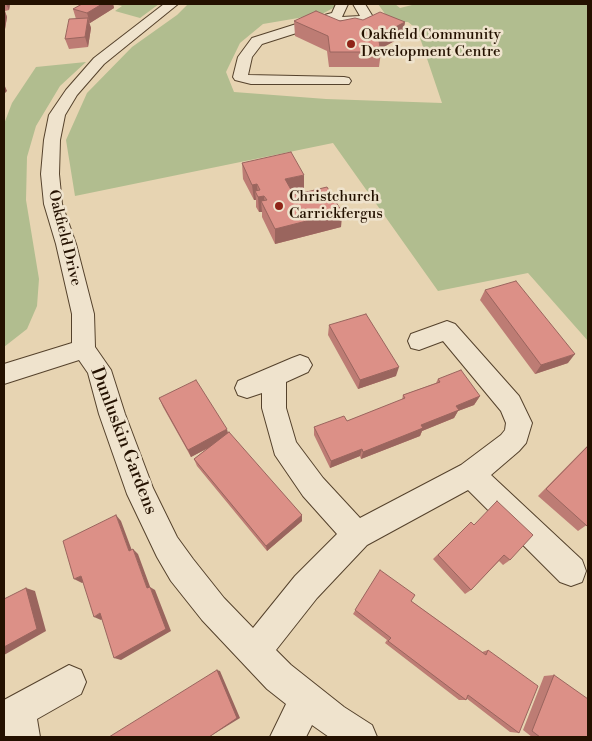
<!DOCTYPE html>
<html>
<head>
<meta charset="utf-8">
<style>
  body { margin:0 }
  #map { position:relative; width:592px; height:741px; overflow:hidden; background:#e7d4b2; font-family:"Libre Bodoni",serif }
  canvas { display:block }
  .frame { position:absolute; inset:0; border:5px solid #241100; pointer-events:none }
</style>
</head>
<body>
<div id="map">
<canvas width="592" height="741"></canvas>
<div class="frame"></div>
</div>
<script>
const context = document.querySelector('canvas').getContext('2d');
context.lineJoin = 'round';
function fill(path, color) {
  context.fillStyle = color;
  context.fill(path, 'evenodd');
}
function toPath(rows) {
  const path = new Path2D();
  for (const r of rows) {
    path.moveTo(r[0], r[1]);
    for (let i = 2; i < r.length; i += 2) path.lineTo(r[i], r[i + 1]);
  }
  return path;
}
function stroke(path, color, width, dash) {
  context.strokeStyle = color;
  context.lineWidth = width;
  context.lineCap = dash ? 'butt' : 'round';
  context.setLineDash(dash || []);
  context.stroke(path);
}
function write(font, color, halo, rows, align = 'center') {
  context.font = font + ' "Libre Bodoni",serif';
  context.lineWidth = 5;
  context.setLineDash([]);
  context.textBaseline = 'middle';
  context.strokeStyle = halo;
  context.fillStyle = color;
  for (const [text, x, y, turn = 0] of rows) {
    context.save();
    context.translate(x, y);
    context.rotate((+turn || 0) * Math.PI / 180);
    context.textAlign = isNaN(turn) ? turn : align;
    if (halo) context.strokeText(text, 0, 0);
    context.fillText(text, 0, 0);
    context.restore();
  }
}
fill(toPath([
  [113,4,159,4,140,18,115,11,122,6],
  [188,4,337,4,337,6,322,14,263,24,240,43,226,72,234,92,326,99,442,103,417,29,408,22,391,22,378,4,395,4,400,8,416,4,588,4,588,341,528,273,438,291,333,143,75,196,66,140,87,93,132,47,177,15],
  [86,62,60,86,36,126,27,157,26,200,39,279,37,306,27,329,4,347,4,124,12,103,36,67]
]), '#b1bd8f');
const minor = toPath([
  [164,4,178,4,104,64,77,95,65,115,60,140,59,174,62,204,76,244,94,314,95,347,111,370,125,414,153,488,177,537,193,559,224,598,253,628,295,576,337,534,303,496,275,455,262,408,262,393,247,398,238,395,235,388,238,381,292,358,300,355,308,358,312,365,308,372,286,382,286,408,296,442,323,478,360,518,461,465,501,435,505,430,506,423,501,411,443,341,419,350,411,348,408,341,411,334,447,321,455,324,519,396,532,423,526,443,519,451,491,475,582,560,586,571,582,582,571,586,560,582,468,490,367,545,317,598,276,650,291,665,344,707,372,725,377,737,329,737,312,725,306,737,270,737,286,704,267,689,202,620,171,581,157,557,127,494,99,414,88,373,79,360,4,384,4,364,72,343,72,314,56,244,44,204,41,174,44,140,49,115,66,90,94,58,164,4],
  [336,4,348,4,342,17,360,16,353,4,365,4,373,17,370,22,352,26,337,25,331,22,262,44,252,57,248,75,344,77,349,78,351,81,349,84,251,84,235,80,233,77,238,57,252,38,328,14,332,13,336,4],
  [69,665,81,670,86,682,81,694,37,719,40,737,4,736,4,700,69,665]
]);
stroke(minor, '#55422c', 2);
fill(minor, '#efe3cd');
fill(toPath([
  [4,4,10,4,9,10,5,11,7,17,5,29,4,29],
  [82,4,113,4,114,8,90,23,89,23,91,28,88,47,69,49,65,39,76,19,73,9],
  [363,20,405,22,402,37,380,49,381,52,379,67,329,67,327,51,295,36,294,21],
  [242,163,304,190,292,192,294,195,342,212,341,227,275,244,262,217,262,212,259,212,256,207,256,200,254,200,243,179],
  [485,290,568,363,535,374,480,300],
  [329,325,396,376,358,389,328,335],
  [438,379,480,396,474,405,458,411,454,418,422,431,420,436,361,459,360,456,330,468,314,435,314,427,347,421,402,400,403,395,436,383],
  [159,398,228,433,302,515,302,521,267,551,197,466,194,459,208,448,191,457,163,407],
  [588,445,588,524,578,531,538,496],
  [471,522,510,560,503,565,499,561,471,590,465,594,433,559],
  [380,570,411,601,482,652,488,650,519,733,510,732,466,698,466,700,459,700,385,643,387,640,353,614],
  [554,675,588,737,532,737,523,730,544,676]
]), '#bd7c74');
fill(toPath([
  [6,4,10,4,9,10],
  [102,4,113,4,114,8,90,23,87,13],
  [4,9,7,17,5,29,4,29],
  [88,18,91,28,88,47,85,37],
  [405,22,402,37,376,51,378,36],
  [4,84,7,91,4,94],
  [304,175,304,190,285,194,285,179],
  [257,184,258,196,255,191,256,200,254,200,252,185],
  [264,196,265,210,261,201,262,212,259,212,258,197],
  [342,212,341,227,275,244,275,229],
  [575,354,568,363,535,374,541,365],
  [399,367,396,376,358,389,360,380],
  [480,396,474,405,458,411,454,418,422,431,420,436,361,459,363,452,421,425,456,406],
  [227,429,229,437,191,457,188,450],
  [362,449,360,456,330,468,331,461],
  [116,515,121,521,134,556,129,551],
  [302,515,302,521,267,551,266,546],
  [133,549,138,554,152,592,147,588],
  [81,576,88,580,82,583,74,579],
  [150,587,155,590,171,631,121,660,114,658],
  [26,588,35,591,46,631,4,655,4,647],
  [100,613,107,616,101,620,94,617],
  [217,670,220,671,240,718,209,737]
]), '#9a655e');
const building = toPath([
  [82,4,102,4,87,13,73,9,82,4],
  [316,11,340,21,355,18,363,20,380,12,405,22,378,36,381,52,330,52,328,36,294,21,316,11],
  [88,18,85,37,65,39,69,19,88,18],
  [291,152,304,175,285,179,294,195,327,187,342,212,275,229,261,201,267,200,264,196,258,197,255,191,260,190,257,184,252,185,242,163,291,152],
  [516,281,575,354,541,365,485,290,516,281],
  [366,314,399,367,360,380,329,325,366,314],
  [461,370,480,396,456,406,459,410,421,425,423,428,363,452,362,449,331,461,314,427,344,416,347,421,405,398,403,395,440,382,438,379,461,370],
  [196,380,227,429,188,450,159,398,196,380],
  [229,432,302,515,266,546,194,459,229,432],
  [588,446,588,524,587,526,546,489,588,446],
  [497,501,533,535,510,560,504,555,471,590,438,555,471,522,474,525,497,501],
  [116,515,129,551,133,549,147,588,150,587,166,629,114,658,100,613,94,617,81,576,74,579,63,541,116,515],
  [380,570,415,595,411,601,486,655,488,650,538,686,519,733,468,695,466,700,388,641,391,638,355,610,380,570],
  [26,588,37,629,4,647,4,599,26,588],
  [217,670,237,718,209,737,109,737,217,670],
  [554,675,588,699,588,737,540,737,532,731,554,675]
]);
fill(building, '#dc9087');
stroke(building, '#9a655e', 1);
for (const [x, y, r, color] of [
  [351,44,5,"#8f2418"],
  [279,206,5,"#8f2418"]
]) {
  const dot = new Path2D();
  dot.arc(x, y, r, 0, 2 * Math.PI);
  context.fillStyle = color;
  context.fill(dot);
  stroke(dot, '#efe3cd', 2);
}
write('15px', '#241100', '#efe3cd', [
  ["Oakfield Community",361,35],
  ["Development Centre",361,52],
  ["Christchurch",289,197],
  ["Carrickfergus",289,214]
], 'left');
write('15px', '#241100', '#efe3cd', [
  ["Oakfield Drive",64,238,76]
]);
write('18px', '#241100', '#efe3cd', [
  ["Dunluskin Gardens",123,441,69]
]);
</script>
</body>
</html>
